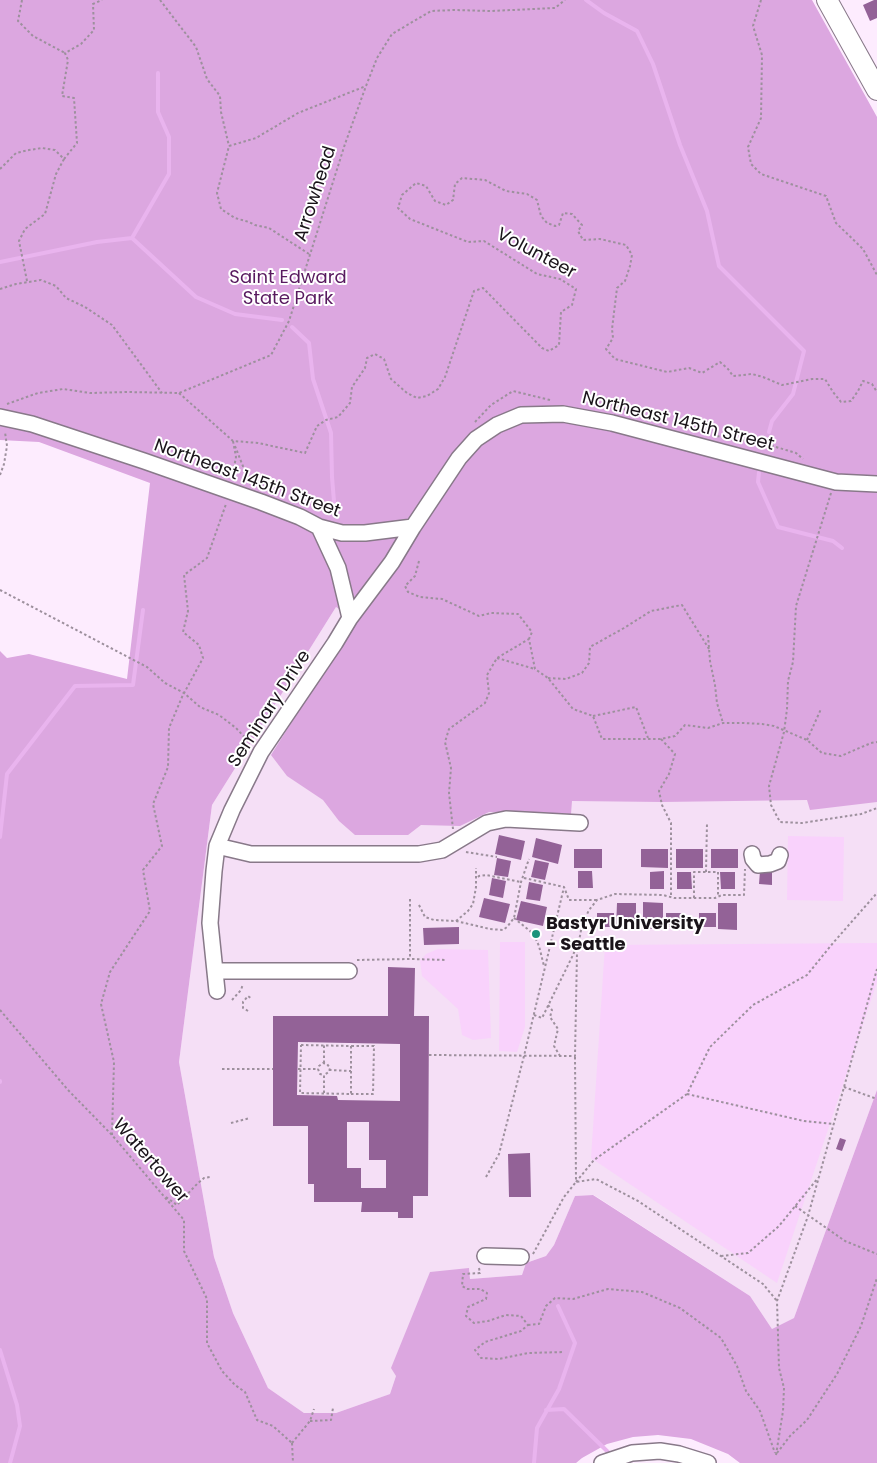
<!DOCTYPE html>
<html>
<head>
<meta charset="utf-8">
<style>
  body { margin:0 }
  canvas { display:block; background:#fdecfe }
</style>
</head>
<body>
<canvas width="877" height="1463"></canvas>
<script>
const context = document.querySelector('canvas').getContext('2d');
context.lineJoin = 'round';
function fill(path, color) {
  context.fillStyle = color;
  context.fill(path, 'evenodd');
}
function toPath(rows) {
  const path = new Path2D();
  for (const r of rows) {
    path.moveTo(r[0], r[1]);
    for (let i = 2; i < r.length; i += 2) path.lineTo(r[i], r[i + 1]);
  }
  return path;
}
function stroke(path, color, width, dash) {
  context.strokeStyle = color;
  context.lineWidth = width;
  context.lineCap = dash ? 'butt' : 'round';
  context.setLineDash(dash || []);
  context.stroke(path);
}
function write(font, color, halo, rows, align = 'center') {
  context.font = font + ' Poppins,sans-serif';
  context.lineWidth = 4;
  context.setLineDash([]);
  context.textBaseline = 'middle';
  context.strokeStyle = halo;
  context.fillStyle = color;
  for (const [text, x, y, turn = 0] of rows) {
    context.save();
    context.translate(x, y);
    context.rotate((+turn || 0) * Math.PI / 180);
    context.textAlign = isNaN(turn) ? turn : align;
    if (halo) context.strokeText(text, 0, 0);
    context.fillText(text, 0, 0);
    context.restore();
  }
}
fill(toPath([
  [877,533,877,1090,794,1318,772,1329,750,1296,594,1195,575,1196,554,1245,546,1256,526,1263,522,1275,470,1279,469,1268,396,1376,390,1394,336,1413,304,1413,268,1388,233,1313,214,1257,179,1062,212,805,336,607,395,645]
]), '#f5dff6');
fill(toPath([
  [788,836,844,837,843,901,787,900],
  [500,942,525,942,525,1027,517,1052,499,1051],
  [877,943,877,982,777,1283,591,1158,605,945],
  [438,949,488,950,491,1038,473,1040,462,1035,458,1009,422,976,420,961,426,954]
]), '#f9d2fc');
fill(toPath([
  [0,0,812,0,877,117,877,802,810,810,807,800,662,802,572,801,571,814,489,812,460,826,421,825,408,835,355,835,339,821,323,800,287,776,271,755,356,620,336,607,212,805,179,1062,214,1257,233,1313,268,1388,304,1413,336,1413,390,1394,396,1376,391,1368,430,1272,469,1268,470,1279,522,1275,526,1263,546,1256,554,1245,575,1196,593,1195,750,1296,772,1329,794,1318,877,1090,877,1463,740,1463,728,1454,691,1439,658,1435,633,1437,607,1444,582,1458,576,1463,0,1463,0,651,7,658,29,654,127,679,150,483,39,442,0,440]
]), '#dca7e0');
stroke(toPath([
  [586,0,604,13,637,31,653,64,680,145,707,211,719,266,804,351,793,394,772,421,769,432],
  [132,238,169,174,169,137,158,112,158,73],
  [0,262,97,242,132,238,196,297,235,314,282,320],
  [292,327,309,343,313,379,331,433,332,477,335,514],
  [759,472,758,482,778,527,833,541,842,548],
  [0,837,7,774,75,686,133,685,143,610],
  [0,1081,0,1082],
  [0,1350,17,1405,20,1426,10,1463],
  [546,1410,564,1409,608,1452],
  [534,1463,537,1428,559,1389,575,1343,558,1306]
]), '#e9b4ee', 4);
fill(toPath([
  [874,0,877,0,877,18,870,21,863,5],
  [499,835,525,841,521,860,495,854],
  [536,838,562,845,558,864,532,857],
  [574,849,602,849,602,868,574,868],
  [641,849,668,849,668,868,641,867],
  [676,849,703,849,703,868,676,868],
  [711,849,738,849,738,868,711,868],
  [497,858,511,861,508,877,494,875],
  [535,860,549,863,545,880,531,877],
  [578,871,592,871,593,888,578,888],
  [664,871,664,889,650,889,650,872],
  [760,871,772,871,772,885,759,884],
  [677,872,691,872,692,889,677,889],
  [720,872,735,872,735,889,721,889],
  [492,878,506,881,503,898,489,895],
  [529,882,543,885,540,901,526,899],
  [484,898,510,904,505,923,479,917],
  [521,901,547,907,543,926,516,920],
  [643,902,663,903,663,929,643,929],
  [617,903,636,903,636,929,616,929],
  [718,903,737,903,737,930,718,929],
  [597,913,614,913,614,927,597,927],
  [666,913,684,913,683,927,666,927],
  [699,913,716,913,716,927,699,927],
  [459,927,459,944,424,945,423,928],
  [388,967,415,968,414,1016,429,1016,428,1196,413,1196,413,1218,398,1218,398,1212,361,1212,362,1202,314,1202,314,1184,308,1184,308,1126,273,1126,273,1016,388,1016],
  [298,1042,400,1044,400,1101,338,1100,337,1096,297,1095],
  [347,1122,369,1122,369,1160,386,1160,386,1188,361,1188,361,1168,347,1168],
  [840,1138,846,1140,842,1151,836,1149],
  [530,1153,531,1197,509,1197,508,1154]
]), '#936297');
const minor = toPath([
  [0,417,32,424,144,461,261,502,300,517,319,527,342,533,365,533,413,527,459,458,476,439,497,425,521,415,563,414,612,423,836,482,877,484],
  [319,527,338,568,350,618],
  [217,846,251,854,419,854,442,850,487,823,506,819,580,823],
  [752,854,753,859,758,865,770,864,778,861,780,855],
  [216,971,349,971],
  [217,991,210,923,214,871,217,846,232,810,261,752,335,643,350,618,392,562,413,527],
  [485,1256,521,1257],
  [602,1463,632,1453,660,1451,679,1454,708,1463]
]);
const major = toPath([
  [827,0,877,90]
]);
stroke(minor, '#887989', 18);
stroke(major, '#887989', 22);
stroke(toPath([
  [22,0,18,21,33,36,65,53],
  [160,0,196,47,207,79,220,96,221,112,229,146],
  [761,0,753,26,762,55,761,118,748,147,751,164,761,174,826,196,836,223,863,249,877,275],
  [0,169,16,153,29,150,42,148,55,150,64,159,77,143,74,98,62,96,68,60,65,53,81,44,94,30,93,4,102,0],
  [309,254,269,228,255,225,249,222,235,218,221,209,217,193,229,146,256,138,298,113,366,86],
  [27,281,19,241,25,229,45,214,56,174,64,159],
  [0,289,16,284,41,280,56,286,66,298,85,307,112,325,162,393],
  [179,393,233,441,258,443,305,453,317,426,326,420,338,417,350,403,352,387,365,368,367,358,375,354,384,359,391,379,407,393,417,398,427,396,438,389,445,377,474,291,483,288,542,348,549,351,559,345,561,312,572,305,576,289,560,279,537,274,484,241,468,242,410,219,398,208,402,195,416,183,426,186,435,201,446,205,453,200,455,184,462,178,485,180,506,191,527,194,537,200,541,216,547,223,555,226,559,225,563,213,572,214,582,225,578,231,583,240,600,239,626,245,632,255,630,266,625,281,617,288,612,329,613,338,606,349,615,359,667,372,689,368,702,373,720,362,728,369,733,376,752,374,763,377,782,385,812,379,825,379,833,392,841,402,851,401,858,391,863,381,872,384,877,392],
  [7,404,38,393,63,389,90,393,128,392,179,393,271,355,289,321,345,144,366,86,377,58,392,34,431,11,454,10,491,11,555,8,565,0],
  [594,405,611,405,655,419],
  [475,422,491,405,513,391,550,400],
  [717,436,766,444,796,453,803,459],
  [235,446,250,484],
  [0,475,4,464,7,446,5,432],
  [232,478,236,457,233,441],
  [831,493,796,606,793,662,788,681,787,709,784,732,769,786,771,805,780,822,802,823,861,814,877,808],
  [419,561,415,576,405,586,408,592,420,597,442,599,479,616,491,613,518,614,532,632,529,639],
  [0,590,147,667,165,683,184,693,200,707,219,715,236,728,250,743],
  [708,635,710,661,715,685,717,703,723,723],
  [497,658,535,669],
  [548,678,566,679,582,673,589,663,590,647,624,628,651,611,682,605,709,649],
  [593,716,636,707,648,738],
  [661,739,675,754,669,774,659,791,662,805,671,823,671,897],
  [807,740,821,709],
  [453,829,449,793,451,768,445,742,449,729,485,703,489,693,487,675,497,658,529,639,535,669,548,678,573,709,593,716,602,739,661,739,675,736,685,725,708,728,723,723,743,723,762,724,774,726,807,740,822,753,841,756,871,743,877,742],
  [466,852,497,857],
  [706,872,707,823],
  [478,877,479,876,486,875,521,882],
  [524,878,564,887,569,900,597,900],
  [694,898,694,872,718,872,718,897],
  [410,899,410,959],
  [419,905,425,917,434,920,456,921,490,929,503,930,507,927,514,918,521,882,529,859],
  [514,918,530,931,535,937,539,946,544,966],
  [456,921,468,911,473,904,476,887,476,868],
  [357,960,410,959,447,960],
  [232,1000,241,990,243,984],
  [548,1005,552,1010,550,1017,558,1029,554,1046,560,1056],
  [0,1010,68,1090,112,1135,184,1220,184,1251,207,1299,207,1343,222,1371,235,1385,245,1392,257,1420,273,1426,292,1443],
  [248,1011,243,1008,243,1002,248,996,252,999],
  [534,1015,542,1018,573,955,577,945],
  [301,1045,351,1046,351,1094,300,1093,301,1045],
  [429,1055,575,1056,577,952,582,925,589,910,597,900,615,894,663,895,674,898,715,898,722,895,744,895,745,869],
  [575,1057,576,1182],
  [324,1063,324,1045],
  [222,1069,273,1069],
  [298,1069,318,1069],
  [329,1070,351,1071],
  [844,1087,877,1099],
  [324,1093,324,1075,329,1072,330,1068,327,1064,323,1063,319,1066,318,1069,320,1074,324,1075],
  [351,1094,373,1094,374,1046,351,1046],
  [687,1094,804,1121,833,1124],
  [231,1123,250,1118],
  [112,1135,114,1062,101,1004,110,972,150,911,143,870,162,846,153,804,168,767,169,728,182,697,203,658,199,645,183,632,188,611,184,575,207,558,226,504],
  [486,1177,499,1154,524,1056,564,887],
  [576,1182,594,1160,687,1094,710,1047,753,1005,807,975,833,943,877,893],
  [166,1197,177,1205,197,1184,204,1178,210,1177],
  [795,1206,845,1241,877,1254],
  [533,1254,564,1197,576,1182,596,1179,638,1201,763,1284,777,1301],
  [721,1256,748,1253,779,1226,818,1178],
  [479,1268,480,1273,463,1274,462,1286,467,1289,480,1289,487,1293,486,1299,468,1307,466,1316,474,1323,488,1321,506,1315,521,1316,528,1325,521,1331,485,1342,475,1350,481,1358,499,1359,528,1353,564,1352],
  [528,1325,539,1324,546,1306,555,1298,573,1299,608,1289,642,1292,680,1308,721,1338,737,1366,746,1391,760,1411,775,1453],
  [310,1421,331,1420,333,1408],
  [292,1443,310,1421,314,1409],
  [292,1443,293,1463],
  [777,1453,790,1436,807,1420,837,1374,861,1326,877,1278],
  [776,1455,783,1411,784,1388,779,1368,777,1301,808,1216,877,969]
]), '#9d909d', 2, [2.5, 2.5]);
stroke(minor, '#fff', 15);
stroke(major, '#fff', 20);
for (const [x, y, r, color] of [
  [536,934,5,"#1a947b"]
]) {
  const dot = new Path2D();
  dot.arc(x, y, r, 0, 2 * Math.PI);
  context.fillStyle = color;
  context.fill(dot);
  stroke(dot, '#fff', 2);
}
write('18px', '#191319', '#fff', [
  ["Arrowhead",316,194,-72],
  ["Volunteer",536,254,28],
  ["Northeast 145th Street",678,422,14],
  ["Northeast 145th Street",247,479,20],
  ["Seminary Drive",270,709,-57],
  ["Watertower",150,1161,49]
]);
write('18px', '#581a5f', '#fff', [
  ["Saint Edward",288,278],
  ["State Park",288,299]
]);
write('bold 18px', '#191319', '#fff', [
  ["Bastyr University",546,924],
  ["- Seattle",546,945]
], 'left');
</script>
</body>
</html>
